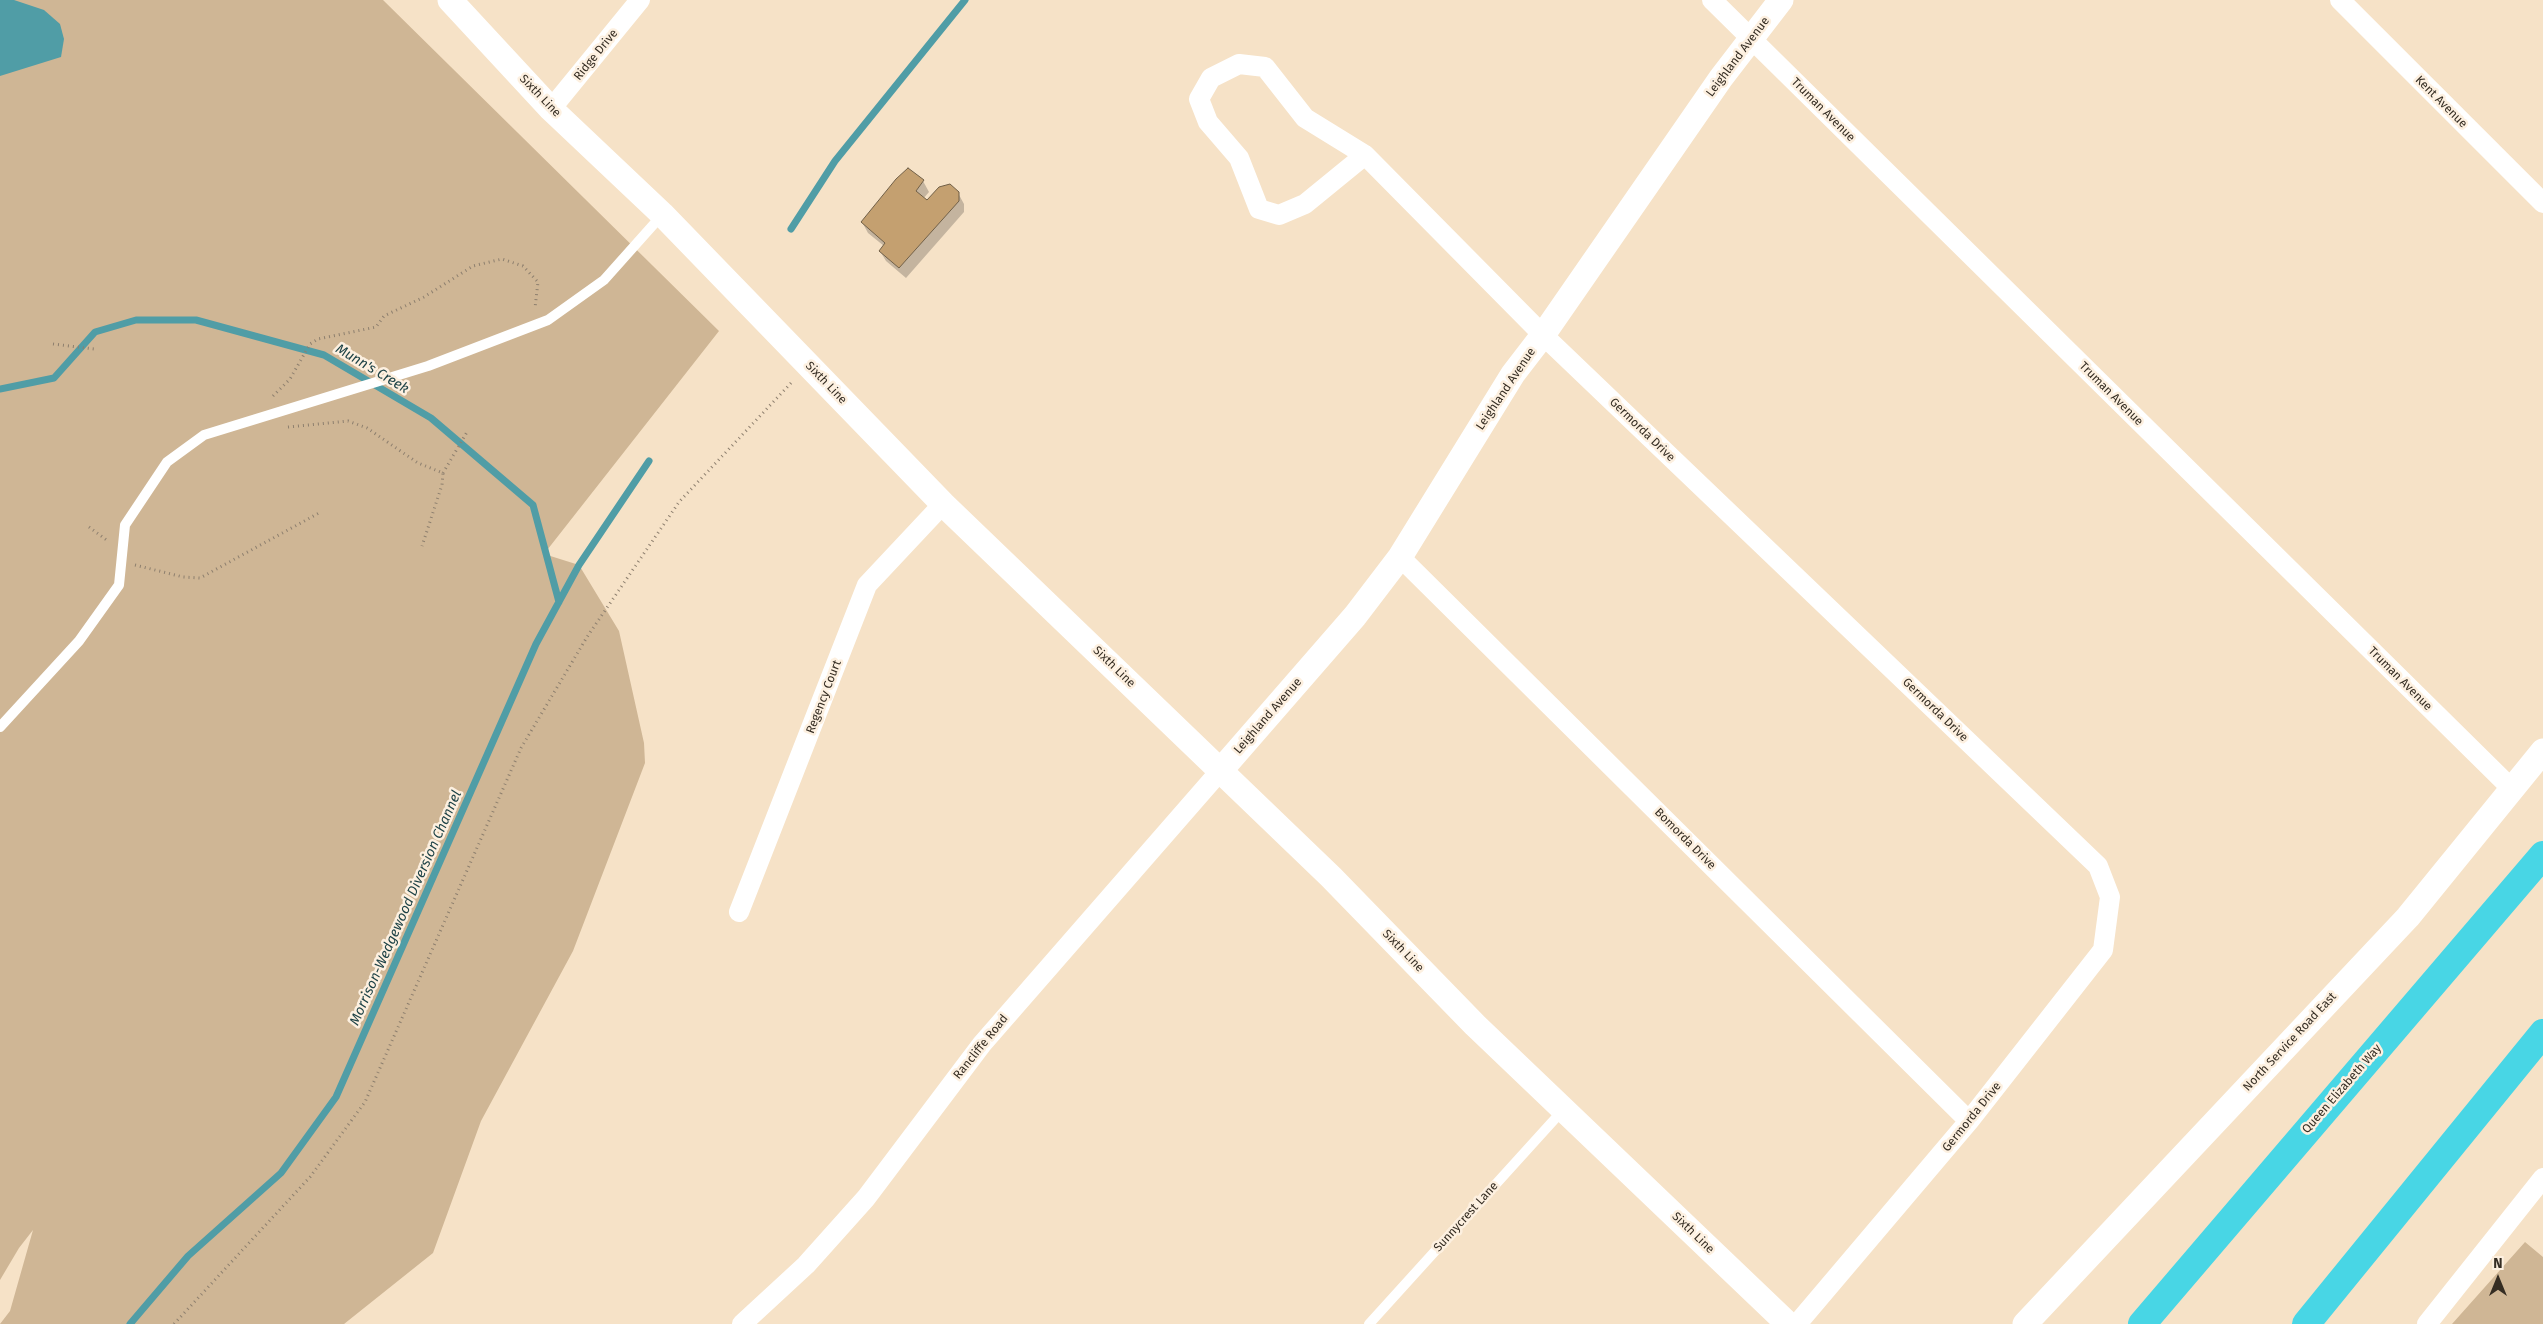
<!DOCTYPE html>
<html>
<head>
<meta charset="utf-8">
<style>
  body { margin:0 }
  #map { position:relative; width:2543px; height:1324px; overflow:hidden; background:#f6e2c7; font-family:"Fira Sans",sans-serif }
  canvas { display:block }
  .north { position:absolute; left:2473px; top:1254px; width:50px; height:50px; -webkit-text-stroke:4px #fdf0e0; paint-order:stroke; rotate:0deg; font-size:14px; font-weight:700; line-height:20px; text-align:center; color:#352d23 }
  .north::after { content:''; display:block; margin:auto; width:18px; height:22px; background:#352d23; clip-path:polygon(50% 0,100% 100%,50% 72%,0 100%) }
</style>
</head>
<body>
<div id="map">
<canvas width="2543" height="1324"></canvas>
<div class="north">N</div>
</div>
<script>
const context = document.querySelector('canvas').getContext('2d');
context.lineJoin = 'round';
function fill(path, color) {
  context.fillStyle = color;
  context.fill(path, 'evenodd');
}
function toPath(rows) {
  const path = new Path2D();
  for (const r of rows) {
    path.moveTo(r[0], r[1]);
    for (let i = 2; i < r.length; i += 2) path.lineTo(r[i], r[i + 1]);
  }
  return path;
}
function stroke(path, color, width, dash) {
  context.strokeStyle = color;
  context.lineWidth = width;
  context.lineCap = dash ? 'butt' : 'round';
  context.setLineDash(dash || []);
  context.stroke(path);
}
function write(font, color, halo, rows, align = 'center') {
  context.font = font + ' "Fira Sans",sans-serif';
  context.lineWidth = 5;
  context.setLineDash([]);
  context.textBaseline = 'middle';
  context.strokeStyle = halo;
  context.fillStyle = color;
  for (const [text, x, y, turn = 0] of rows) {
    context.save();
    context.translate(x, y);
    context.rotate((+turn || 0) * Math.PI / 180);
    context.textAlign = isNaN(turn) ? turn : align;
    if (halo) context.strokeText(text, 0, 0);
    context.fillText(text, 0, 0);
    context.restore();
  }
}
fill(toPath([
  [0,0,383,0,719,331,544,554,579,565,619,631,644,743,645,763,573,951,481,1121,433,1253,344,1324,0,1324,10,1311,33,1230,19,1248,0,1280],
  [2525,1242,2543,1257,2543,1324,2452,1324]
]), '#cfb695');
fill(toPath([
  [0,0,14,0,44,10,60,24,64,39,61,57,0,76]
]), '#509da6');
fill(toPath([
  [923,181,929,192,923,199,927,202,958,193,964,204,964,212,906,278,886,261,880,251,884,246,868,233,862,222]
]), '#0003');
stroke(toPath([
  [791,229,835,161,965,0],
  [0,389,54,378,95,332,136,320,196,320,324,355,431,418,533,505,559,602],
  [130,1324,188,1256,281,1173,336,1097,536,644,579,565,649,461]
]), '#509da6', 7);
const building = toPath([
  [908,168,924,180,916,191,927,200,939,187,950,184,959,192,959,201,899,268,879,251,885,243,861,222,896,179,908,168]
]);
fill(building, '#c4a070');
stroke(building, '#705f47', 1);
stroke(toPath([
  [53,344,94,349],
  [273,396,290,379,310,344,318,339,376,327,384,316,424,297,473,266,502,259,523,266,538,282,535,308],
  [288,427,348,421,367,428,418,463,443,473,442,485,422,546],
  [443,473,467,432],
  [89,527,108,541],
  [135,565,183,577,200,578,319,513],
  [174,1324,310,1177,365,1102,521,748,587,637,679,502,792,382]
]), '#8d7f6e', 3, [1, 4]);
stroke(toPath([
  [0,727,79,641,119,585,125,525,167,462,204,435,428,366,548,320,604,280,662,215],
  [1369,1324,1563,1110]
]), '#fff', 10);
stroke(toPath([
  [1712,0,2511,788],
  [2340,0,2543,203],
  [551,109,640,0],
  [1365,155,1305,204,1279,215,1259,209,1239,158,1208,122,1199,99,1211,78,1239,64,1265,67,1305,118,1365,155,1543,335,2098,866,2110,897,2103,950,1969,1121,1797,1324],
  [1400,557,1969,1121],
  [739,912,867,585,943,504],
  [742,1324,806,1265,866,1198,982,1044,1221,770],
  [2427,1324,2543,1178]
]), '#fff', 20);
stroke(toPath([
  [450,0,551,109,662,214,943,504,1331,877,1475,1025,1788,1324],
  [1221,770,1355,616,1400,557,1513,374,1543,335,1721,78,1781,0],
  [2025,1324,2408,917,2543,751]
]), '#fff', 25);
stroke(toPath([
  [2142,1324,2543,855],
  [2306,1324,2543,1033]
]), '#48d6e5', 28);
write('12px', '#352d23', '#fdf0e0', [
  ["Ridge Drive",596,55,-51],
  ["Leighland Avenue",1738,57,-53],
  ["Sixth Line",540,96,46],
  ["Kent Avenue",2441,102,45],
  ["Truman Avenue",1823,110,45],
  ["Sixth Line",826,383,46],
  ["Leighland Avenue",1506,389,-56],
  ["Truman Avenue",2111,394,45],
  ["Germorda Drive",1642,430,44],
  ["Sixth Line",1114,667,44],
  ["Truman Avenue",2400,679,45],
  ["Regency Court",824,697,-69],
  ["Germorda Drive",1935,710,44],
  ["Leighland Avenue",1268,716,-49],
  ["Bomorda Drive",1685,839,45],
  ["Sixth Line",1403,951,46],
  ["North Service Road East",2290,1042,-47],
  ["Rancliffe Road",981,1047,-51],
  ["Queen Elizabeth Way",2342,1089,-49],
  ["Germorda Drive",1972,1117,-51],
  ["Sunnycrest Lane",1466,1217,-48],
  ["Sixth Line",1693,1233,44]
]);
write('italic 14px', '#1d4246', '#fdf0e0', [
  ["Munn's Creek",372,369,31],
  ["Morrison-Wedgewood Diversion Channel",406,908,-66]
]);
</script>
</body>
</html>
